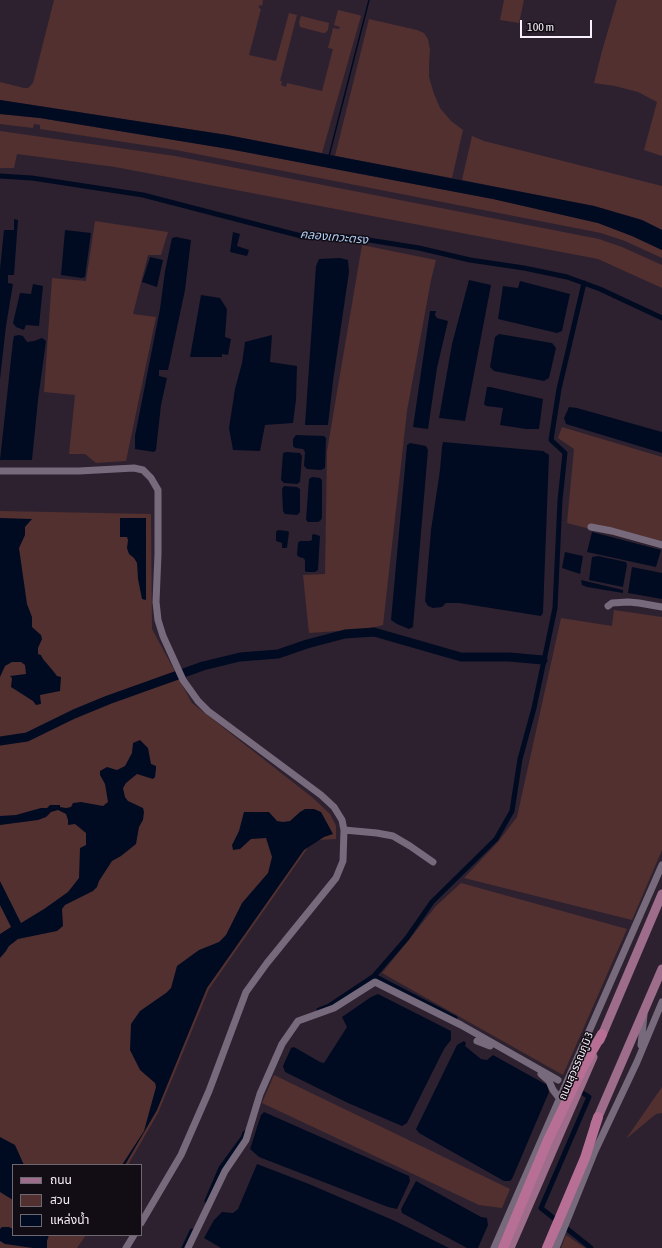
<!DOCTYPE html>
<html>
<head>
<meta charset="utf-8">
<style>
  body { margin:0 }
  #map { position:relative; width:662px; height:1248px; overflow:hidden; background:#2d2130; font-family:"Asap Condensed","Noto Sans Thai",sans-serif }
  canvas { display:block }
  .legend { position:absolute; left:12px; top:1164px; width:130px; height:72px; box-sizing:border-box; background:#120d14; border:1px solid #6e6870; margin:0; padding:5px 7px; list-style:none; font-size:12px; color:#f8f0fa }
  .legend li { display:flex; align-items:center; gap:8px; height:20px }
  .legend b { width:20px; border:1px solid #6e6870 }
  .scale { position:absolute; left:520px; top:20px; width:72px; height:18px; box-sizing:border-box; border:2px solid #f8f0fa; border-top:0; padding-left:5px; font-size:12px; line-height:14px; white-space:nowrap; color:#f8f0fa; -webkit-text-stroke:3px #120d14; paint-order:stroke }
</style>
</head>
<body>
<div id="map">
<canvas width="662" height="1248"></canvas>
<ul class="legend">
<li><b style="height:5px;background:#9e6d8b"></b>ถนน</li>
<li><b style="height:11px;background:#523030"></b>สวน</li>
<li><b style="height:11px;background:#000b22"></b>แหล่งน้ำ</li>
</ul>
<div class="scale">100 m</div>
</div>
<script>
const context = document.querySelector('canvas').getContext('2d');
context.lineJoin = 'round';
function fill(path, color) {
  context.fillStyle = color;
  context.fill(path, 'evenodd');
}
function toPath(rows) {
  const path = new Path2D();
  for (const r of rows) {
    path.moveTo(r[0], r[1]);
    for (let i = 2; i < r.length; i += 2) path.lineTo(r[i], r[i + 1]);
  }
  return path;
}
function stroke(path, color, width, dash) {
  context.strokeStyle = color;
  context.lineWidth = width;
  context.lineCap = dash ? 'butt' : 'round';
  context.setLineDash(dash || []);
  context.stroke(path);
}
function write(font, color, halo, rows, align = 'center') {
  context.font = font + ' "Asap Condensed","Noto Sans Thai",sans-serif';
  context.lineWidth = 3;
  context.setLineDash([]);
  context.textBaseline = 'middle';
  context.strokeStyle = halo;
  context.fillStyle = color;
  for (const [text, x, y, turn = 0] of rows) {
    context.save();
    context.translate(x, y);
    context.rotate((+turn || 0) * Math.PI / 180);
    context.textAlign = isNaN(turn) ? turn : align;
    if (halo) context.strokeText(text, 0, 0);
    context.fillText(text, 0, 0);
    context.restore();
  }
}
fill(toPath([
  [54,0,263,0,262,6,259,5,259,8,261,9,249,55,276,61,289,13,297,15,280,81,282,81,281,85,286,87,287,83,322,91,333,49,328,48,333,28,339,29,340,27,334,25,338,10,359,15,361,16,322,153,227,135,0,100,0,82,24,88,28,88,33,83],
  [504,0,524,0,519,23,500,20],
  [617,0,662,0,662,156,644,150,657,102,638,92,615,86,594,83,602,51],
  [301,16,329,23,328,30,325,33,323,33,300,27,299,22],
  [369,19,417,30,424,33,428,39,430,50,429,63,429,77,434,94,440,108,451,121,463,130,452,178,335,156],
  [0,114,40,118,229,149,493,199,598,223,632,236,662,250,662,258,625,241,601,233,176,150,40,129,40,125,34,124,33,128,0,124],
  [0,131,175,156,599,239,622,247,662,265,662,288,598,259,115,167,17,154,14,168,0,168],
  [472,136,484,141,662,186,662,230,642,220,594,206,462,180],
  [95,221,168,232,161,255,148,255,133,314,156,317,126,461,96,463,85,454,69,454,75,395,44,392,52,278,86,281],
  [362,245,436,260,431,280,407,411,383,625,367,629,309,633,303,575,325,574,327,451],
  [562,427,662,457,662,548,567,523,574,449,558,438],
  [0,511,151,514,152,629,192,703,313,798,330,814,336,826,336,839,318,840,309,846,209,989,158,1113,128,1165,13,1165,13,1235,86,1235,77,1248,0,1248],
  [614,610,662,617,662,850,632,920,464,878,498,842,517,817,561,618,612,626],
  [461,883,627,929,563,1075,382,973,436,906],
  [274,1075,510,1189,502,1208,479,1205,262,1103],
  [662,1087,662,1113,656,1114,626,1139],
  [566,1235,585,1248,561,1248]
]), '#523030');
fill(toPath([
  [0,100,227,135,594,206,642,220,662,230,662,250,632,236,598,223,493,199,229,149,40,118,0,114],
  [14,219,18,220,14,275,8,275,8,283,13,284,6,326,0,379,0,269,4,230,14,230],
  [65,230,91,233,85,277,82,278,61,275],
  [233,232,240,234,237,246,249,250,247,256,230,252],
  [176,237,191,240,185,290,168,370,159,370,159,376,167,378,161,405,156,450,154,452,135,449,135,436,160,309,165,271,172,238],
  [150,257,163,260,157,287,142,282],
  [340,258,348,260,349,272,333,381,328,425,305,425,316,266,319,259],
  [469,280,491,285,465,421,439,418,452,344],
  [520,281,570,294,562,331,557,333,498,319,503,286,518,288],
  [33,284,43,286,39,326,26,325,24,330,16,327,13,323,20,293,31,294],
  [201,295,220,298,227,309,225,337,231,339,228,355,222,354,222,357,190,357],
  [430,311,436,311,435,315,437,318,448,321,437,368,428,429,413,427],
  [499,334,552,343,556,348,549,378,544,381,494,371,490,367,495,337],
  [19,335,23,336,27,342,34,341,42,338,46,341,38,400,32,460,0,460,13,341,14,336],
  [272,335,270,362,297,366,296,400,293,423,265,425,260,451,233,450,229,428,235,389,242,363,245,342],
  [487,387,490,387,543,399,539,429,526,429,500,425,503,408,486,406,484,404],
  [569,407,577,408,662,432,662,453,566,424,564,418],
  [296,435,324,436,326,438,325,468,321,470,307,469,304,466,305,452,303,449,295,448,293,446,293,439],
  [443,442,543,451,549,455,543,613,541,616,459,603,446,603,442,607,433,608,428,606,425,601,431,530,440,470,442,447],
  [410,443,426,446,428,450,413,627,409,629,397,624,391,620,407,445],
  [286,452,300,453,302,456,300,482,297,484,284,483,281,480,283,453],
  [312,477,320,478,322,480,322,517,321,520,318,522,308,522,306,520,309,479],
  [284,486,297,487,300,489,300,512,297,515,285,514,283,511,282,489],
  [0,518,32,519,25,527,25,535,19,548,27,604,32,617,32,627,41,635,42,639,38,648,38,654,41,655,43,659,54,672,57,676,61,677,60,691,40,695,41,704,36,705,33,701,11,687,12,678,10,676,26,674,25,665,21,662,12,662,5,666,0,677],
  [120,518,146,518,146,600,142,599,138,579,137,563,134,558,129,554,127,548,128,540,127,537,120,537],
  [278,530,287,531,289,532,287,548,282,548,282,543,276,541,276,532],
  [592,532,661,550,656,567,587,552],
  [314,534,320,536,318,570,315,572,307,572,305,571,305,560,303,558,299,557,297,555,298,543,300,541,309,541,312,540,312,535],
  [565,552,583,556,580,574,562,568],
  [598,556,626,562,627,565,623,587,589,580,592,557],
  [632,567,662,573,662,599,628,593],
  [581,580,623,590,623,593,587,587,582,585],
  [140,740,148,748,151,764,156,766,156,769,155,777,153,779,137,774,126,783,123,788,125,797,128,801,143,808,144,812,143,820,139,827,136,844,121,856,112,861,99,881,97,887,93,891,65,905,62,909,63,926,57,931,18,939,9,946,6,951,0,958,0,934,11,927,0,905,0,881,21,923,44,909,68,892,79,878,80,848,86,845,86,833,75,824,68,825,68,820,66,814,58,810,51,812,46,817,38,820,0,825,0,816,16,815,41,808,47,808,50,805,60,805,60,807,66,808,71,807,73,803,81,802,103,806,108,802,105,784,100,775,100,771,107,767,117,770,125,766,132,753,133,743],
  [305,809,314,809,321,812,333,834,324,837,304,850,207,988,157,1110,125,1165,122,1165,144,1131,156,1087,155,1083,140,1070,130,1050,131,1024,140,1011,166,993,171,988,177,966,199,950,219,942,226,935,242,903,268,873,272,857,266,838,251,839,240,849,233,850,232,845,239,831,244,812,269,812,277,821,283,822,290,821,300,812],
  [378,994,451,1031,451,1040,444,1049,407,1123,402,1126,348,1103,285,1072,283,1066,291,1048,294,1047,320,1062,324,1063,347,1027,342,1017,371,997],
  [464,1041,466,1043,465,1046,481,1059,487,1060,493,1055,547,1085,549,1092,512,1179,510,1181,504,1181,419,1133,416,1129,457,1045],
  [264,1112,409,1176,410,1181,397,1209,388,1207,259,1157,250,1149,261,1115],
  [0,1137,15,1145,24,1165,13,1165,13,1200,0,1192],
  [257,1164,309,1184,395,1221,449,1248,221,1248,204,1238,214,1220,222,1212,233,1213,238,1209],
  [416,1181,481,1217,487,1218,488,1225,478,1248,467,1248,402,1213,401,1209],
  [2,1227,9,1227,13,1229,13,1235,49,1235,47,1241,47,1248,33,1248,5,1244,0,1241,0,1229]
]), '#000b22');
stroke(toPath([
  [329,156,369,0]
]), '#000b22', 1.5);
stroke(toPath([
  [0,176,32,178,143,195,305,237,350,237,419,248,470,260,524,268,567,277,600,289,662,318],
  [374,976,455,1018],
  [319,1010,329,1006,374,976,407,938,432,902,496,839,512,811,520,759,534,708,555,608,560,500,565,453,551,440,559,389,584,283],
  [578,1090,589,1097,541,1208,591,1248],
  [207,1201,221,1168,243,1138,245,1133],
  [184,1248,192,1231]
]), '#000b22', 5);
stroke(toPath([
  [0,741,27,737,74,714,108,700,203,666,240,657,278,654,307,644,345,634,374,632,461,657,509,657,543,660]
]), '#000b22', 9);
stroke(toPath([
  [0,471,79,471,134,468,143,470,151,478,158,490,158,554,156,602,158,620,163,636,183,680,198,701,208,711,321,795,334,807,342,820,344,830,343,861,336,878,267,963,246,992,209,1091,181,1155,141,1223],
  [591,527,612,531,662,545],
  [608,606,612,603,628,602,639,603,662,607],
  [344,830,377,833,393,836,410,846,433,862],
  [477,1041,490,1046],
  [641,1045,644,1015],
  [541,1074,549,1081,553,1090,560,1099],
  [126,1248,134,1235],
  [188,1248,225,1171,246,1140,260,1094,282,1044,298,1021,334,1008,375,982,461,1025,558,1080],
  [494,1248,662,865],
  [556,1248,595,1151,637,1062,662,1002]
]), '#776a7c', 7);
stroke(toPath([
  [600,1040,662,894],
  [595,1124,662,969],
  [510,1248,593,1057]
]), '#9e6d8b', 9);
stroke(toPath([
  [503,1248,548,1140,584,1065,602,1034],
  [547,1248,585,1158,598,1117]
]), '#b86f95', 10);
write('11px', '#f8f0fa', '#120d14', [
  ["ถนนสุวรรณภูมิ 3",576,1066,-67]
]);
write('italic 12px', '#b0d0f9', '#120d14', [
  ["คลองเทวะตรง",334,237,5]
]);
</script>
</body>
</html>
